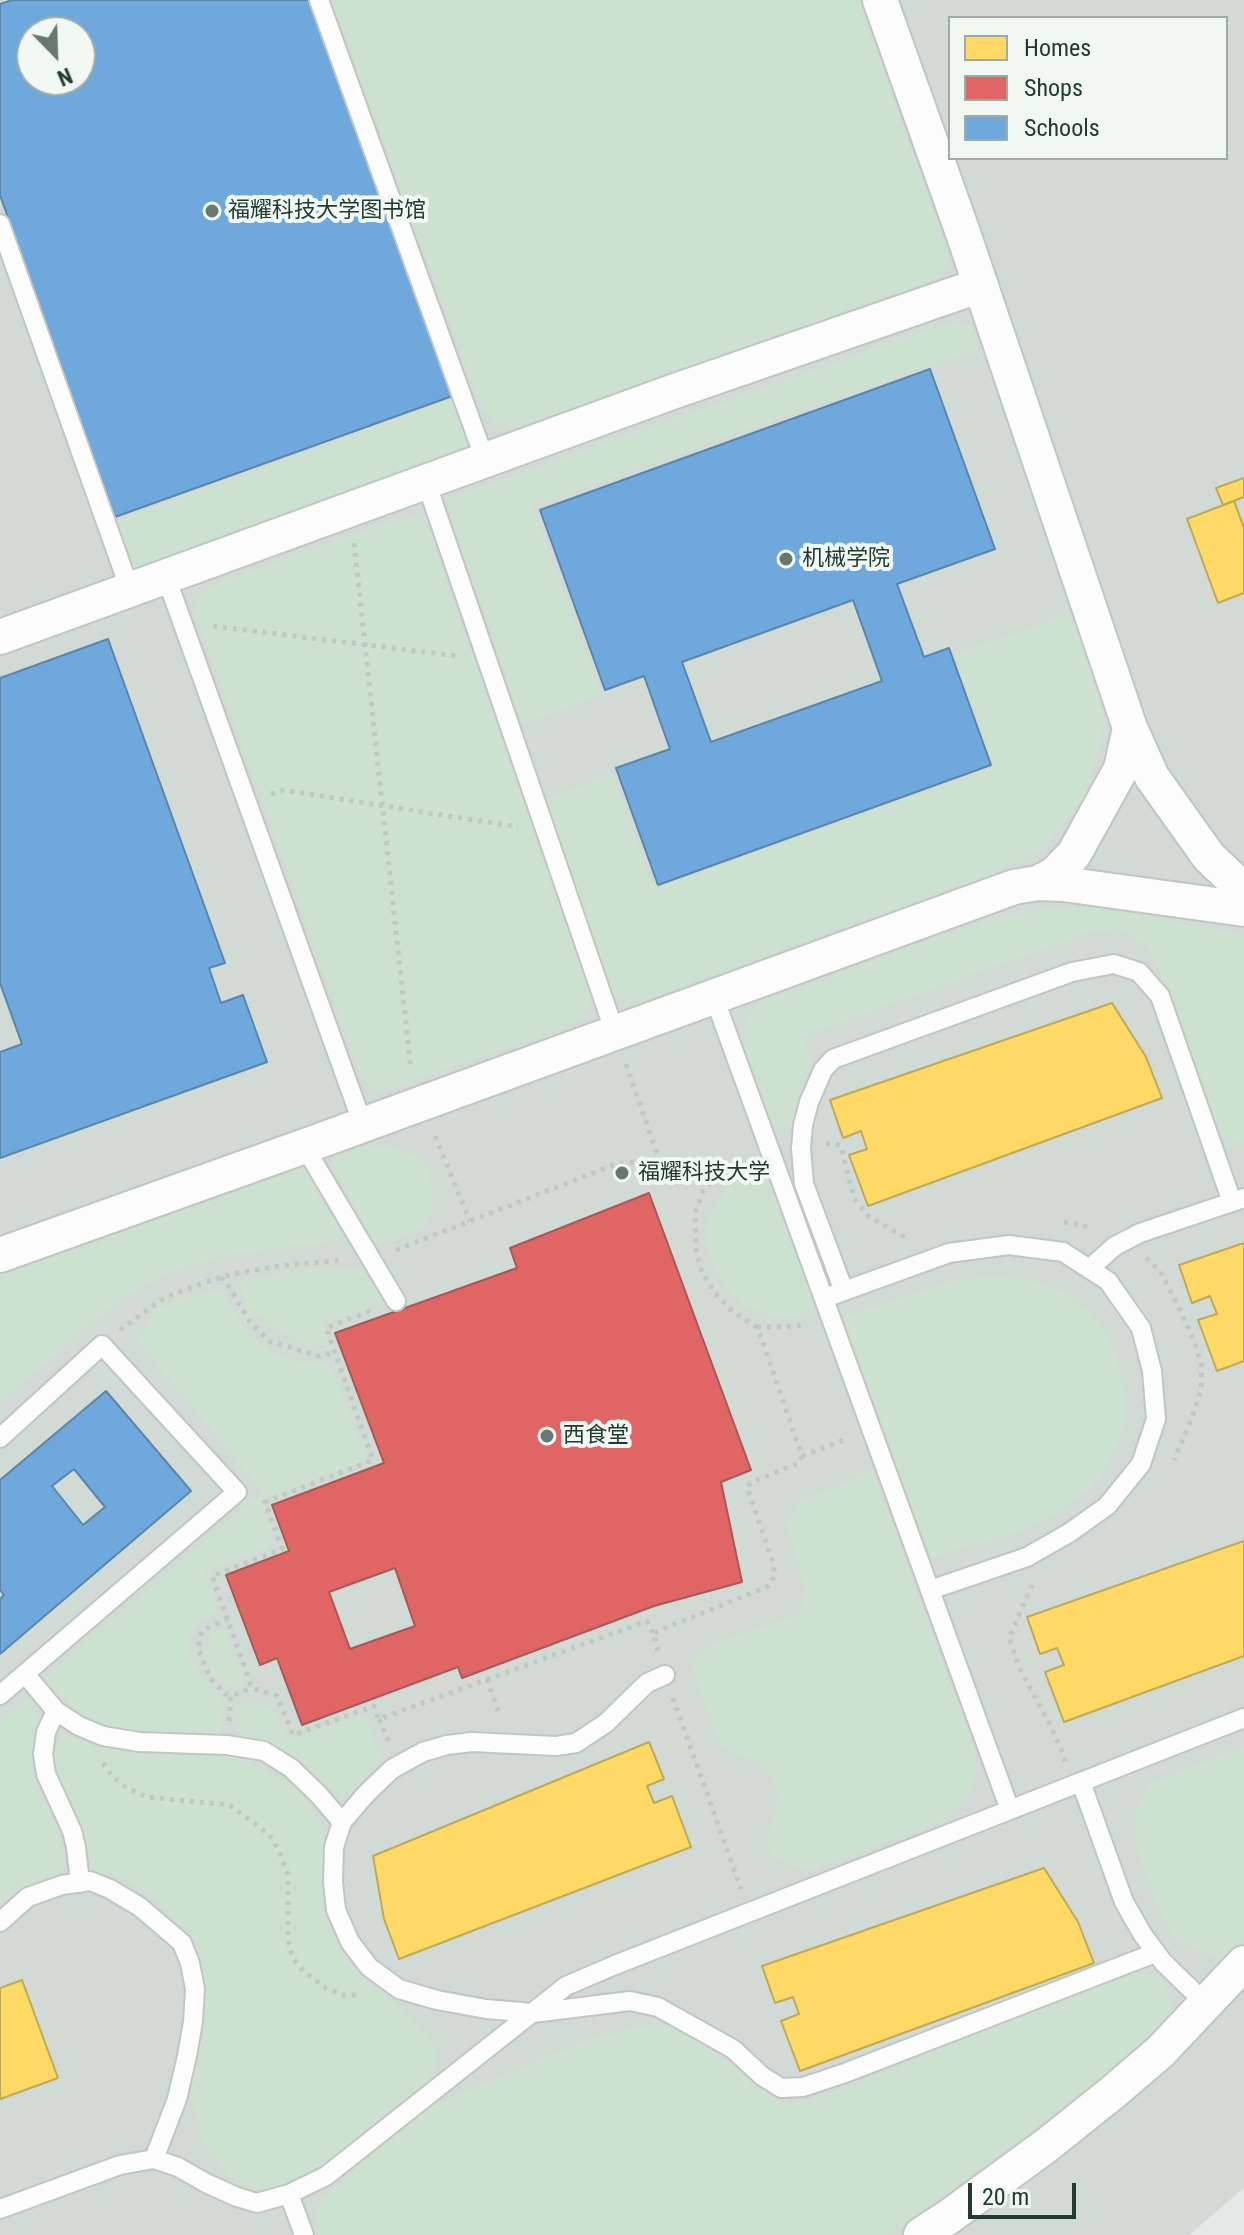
<!DOCTYPE html>
<html>
<head>
<meta charset="utf-8">
<style>
  body { margin:0 }
  #map { position:relative; width:1244px; height:2235px; overflow:hidden; background:#e3e9e6; font-family:"Roboto Condensed",sans-serif }
  canvas { display:block }
  .legend { position:absolute; left:948px; top:16px; width:280px; height:144px; box-sizing:border-box; background:#f1f8f4; border:2px solid #9eaca6; margin:0; padding:10px 14px; list-style:none; font-size:24px; color:#223b31 }
  .legend li { display:flex; align-items:center; gap:16px; height:40px }
  .legend b { width:40px; border:2px solid #9eaca6 }
  .north { position:absolute; left:16px; top:16px; width:80px; height:80px; box-sizing:border-box; background:#f1f8f4; border:2px solid #9eaca6; border-radius:50%; rotate:157deg; font-size:22px; font-weight:700; line-height:32px; text-align:center; color:#223b31 }
  .north::after { content:''; display:block; margin:auto; width:28px; height:36px; background:#667870; clip-path:polygon(50% 0,100% 100%,50% 72%,0 100%) }
  .scale { position:absolute; left:968px; top:2183px; width:108px; height:36px; box-sizing:border-box; border:4px solid #223b31; border-top:0; padding-left:10px; font-size:24px; line-height:28px; white-space:nowrap; color:#223b31; -webkit-text-stroke:6px #f1f8f4; paint-order:stroke }
</style>
</head>
<body>
<div id="map">
<canvas width="1244" height="2235"></canvas>
<ul class="legend">
<li><b style="height:22px;background:#ffd966"></b>Homes</li>
<li><b style="height:22px;background:#e06666"></b>Shops</li>
<li><b style="height:22px;background:#6fa8dc"></b>Schools</li>
</ul>
<div class="north">N</div>
<div class="scale">20 m</div>
</div>
<script>
const context = document.querySelector('canvas').getContext('2d');
context.lineJoin = 'round';
function fill(path, color) {
  context.fillStyle = color;
  context.fill(path, 'evenodd');
}
function toPath(rows) {
  const path = new Path2D();
  for (const r of rows) {
    path.moveTo(r[0], r[1]);
    for (let i = 2; i < r.length; i += 2) path.lineTo(r[i], r[i + 1]);
  }
  return path;
}
function stroke(path, color, width, dash) {
  context.strokeStyle = color;
  context.lineWidth = width;
  context.lineCap = dash ? 'butt' : 'round';
  context.setLineDash(dash || []);
  context.stroke(path);
}
function write(font, color, halo, rows, align = 'center') {
  context.font = font + ' "Roboto Condensed","Noto Sans SC",sans-serif';
  context.lineWidth = 8;
  context.setLineDash([]);
  context.textBaseline = 'middle';
  context.strokeStyle = halo;
  context.fillStyle = color;
  for (const [text, x, y, turn = 0] of rows) {
    context.save();
    context.translate(x, y);
    context.rotate((+turn || 0) * Math.PI / 180);
    context.textAlign = isNaN(turn) ? turn : align;
    if (halo) context.strokeText(text, 0, 0);
    context.fillText(text, 0, 0);
    context.restore();
  }
}
fill(toPath([
  [0,0,1244,0,1244,2188,1189,2235,0,2235],
  [950,18,1226,18,1226,158,950,158],
  [32,32,80,32,80,80,32,80]
]), '#d1dad5');
fill(toPath([
  [331,0,859,0,949,254,945,269,937,278,914,287,520,426,510,426,495,423,482,408],
  [955,324,967,325,975,331,979,348,532,506,601,694,522,724,445,500,940,326],
  [459,397,478,449,135,573,117,521],
  [416,517,421,520,429,530,591,995,589,1007,582,1018,561,1029,380,1092,371,1087,361,1076,195,613,196,604,205,590,225,580,398,519],
  [1072,613,1105,707,1102,734,1085,797,1046,846,1022,862,637,1003,629,1003,617,997,609,989,543,800,613,774,654,889,994,767,955,655],
  [1102,907,1244,935,1244,1143,1221,1135,1209,1109,1152,952,1137,938,1120,929,1092,931,801,1036,812,1063,797,1125,769,1131,744,1051,746,1018,762,1001,984,920,1041,910],
  [374,1145,390,1147,423,1160,429,1172,433,1194,431,1213,422,1227,390,1241,374,1241,337,1175,333,1161,339,1154],
  [763,1163,816,1307,810,1312,794,1317,779,1318,744,1305,730,1291,717,1271,710,1254,707,1237,709,1216,733,1181],
  [303,1164,345,1240,262,1250,225,1256,183,1267,146,1283,108,1309,0,1403,0,1274],
  [363,1269,384,1301,322,1322,329,1344,326,1345,312,1345,280,1332,249,1306,238,1282,304,1270],
  [988,1277,1026,1279,1055,1289,1081,1306,1102,1327,1117,1359,1124,1395,1124,1424,1115,1449,1100,1477,1089,1489,1064,1509,1019,1531,930,1557,842,1317,957,1280],
  [221,1291,242,1324,257,1341,277,1355,305,1364,329,1362,367,1460,260,1501,275,1543,204,1571,217,1611,207,1616,193,1629,188,1639,188,1654,199,1672,225,1704,217,1737,119,1729,98,1723,68,1705,45,1676,263,1491,137,1340,154,1311,175,1301,198,1294],
  [873,1471,974,1748,977,1767,970,1793,946,1820,817,1867,799,1869,773,1855,765,1842,777,1809,779,1794,771,1775,754,1759,729,1751,720,1743,692,1664,705,1651,721,1641,792,1617,802,1607,806,1589,787,1524,800,1502],
  [224,1626,244,1684,236,1689,230,1688,212,1672,206,1653,208,1644,214,1633],
  [31,1696,41,1722,33,1744,31,1760,34,1777,59,1830,65,1864,60,1872,34,1884,0,1909,0,1722],
  [242,1701,272,1708,289,1740,364,1714,381,1759,340,1803,304,1769,272,1748,240,1737],
  [63,1733,112,1750,229,1755,290,1782,307,1800,326,1833,325,1907,337,1935,367,1976,431,2040,436,2053,433,2074,423,2088,409,2100,396,2106,321,2169,278,2192,264,2190,243,2184,229,2175,203,2142,193,2100,190,2074,200,1968,189,1937,156,1899,122,1878,91,1872,87,1864,84,1844,52,1765,56,1746],
  [1244,1747,1244,1936,1233,1950,1222,1958,1213,1956,1177,1939,1164,1921,1138,1851,1134,1813,1151,1783],
  [1137,1972,1161,1976,1172,2009,1166,2024,1151,2040,910,2222,887,2235,318,2235,318,2202,423,2109,592,2039,649,2025,669,2025,693,2036,766,2093,780,2102,790,2104,819,2097,849,2086,1083,1988]
]), '#cde1d1');
const homes = toPath([
  [1244,478,1244,497,1223,505,1216,488,1244,478],
  [1234,501,1244,528,1244,593,1218,603,1187,519,1234,501],
  [1112,1003,1146,1057,1162,1098,868,1206,849,1155,867,1149,861,1131,843,1138,830,1100,1112,1003],
  [1244,1243,1244,1361,1217,1371,1198,1320,1217,1314,1210,1296,1192,1303,1179,1265,1244,1243],
  [1244,1541,1244,1656,1064,1722,1045,1672,1064,1665,1057,1648,1040,1654,1027,1617,1244,1541],
  [649,1742,664,1779,647,1786,654,1803,672,1796,691,1847,399,1959,384,1919,373,1856,649,1742],
  [1044,1868,1078,1922,1094,1963,800,2071,781,2021,799,2014,793,1997,775,2003,762,1966,1044,1868],
  [22,1980,58,2078,0,2099,0,1988,22,1980]
]);
fill(homes, '#ffd966');
stroke(homes, '#bdaa56', 2);
const shops = toPath([
  [649,1193,751,1470,721,1482,742,1582,654,1606,462,1678,458,1667,302,1725,277,1658,260,1665,226,1575,289,1551,272,1505,384,1463,335,1333,517,1268,510,1248,649,1193],
  [395,1568,415,1626,350,1649,329,1592,395,1568]
]);
fill(shops, '#e06666');
stroke(shops, '#a75956', 2);
const schools = toPath([
  [12,0,318,0,458,394,115,517,0,195,0,4,12,0],
  [32,32,80,32,80,80,32,80,32,32],
  [930,369,995,549,897,584,924,657,949,648,991,765,658,885,616,768,670,749,644,676,605,690,540,510,930,369],
  [853,600,882,681,711,742,682,662,853,600],
  [108,639,225,963,209,968,221,1003,243,995,267,1062,0,1158,0,1052,22,1044,0,983,0,678,108,639],
  [106,1391,191,1491,0,1654,0,1599,4,1595,0,1590,0,1480,106,1391],
  [74,1469,105,1507,83,1525,52,1486,74,1469]
]);
fill(schools, '#6fa8dc');
stroke(schools, '#5887a9', 2);
const service = toPath([
  [319,0,485,460],
  [0,224,130,590],
  [426,482,615,1033],
  [166,577,363,1125],
  [714,997,1010,1810],
  [304,1146,396,1301],
  [1089,1269,1115,1246,1140,1233,1244,1198],
  [844,1291,804,1184,801,1148,803,1125,809,1102,823,1070,833,1059,1072,972,1114,964,1139,972,1160,996,1232,1202],
  [833,1295,949,1253,1009,1245,1063,1252,1108,1281,1141,1328,1152,1371,1156,1419,1141,1464,1107,1506,1069,1533,1027,1557,930,1590],
  [0,1438,102,1345,237,1492,0,1695],
  [25,1674,56,1711,79,1726,103,1736,139,1742,227,1745,264,1751,291,1768,318,1794,342,1822],
  [665,1675,647,1683,606,1723,576,1743,556,1746,472,1742,447,1745,423,1752,392,1769,366,1794,342,1822,334,1847,333,1882,336,1910,350,1942,369,1967,399,1989,437,2000,486,2009,533,2013,630,2001,658,2007,733,2049,762,2076,781,2088,803,2087,845,2073,1155,1953],
  [56,1711,46,1732,43,1754,46,1774,72,1831,76,1847,80,1883],
  [1081,1782,1124,1902,1143,1935,1163,1962,1206,2004],
  [0,1922,28,1897,62,1885,90,1881,110,1889,140,1907,182,1943,190,1963,195,1989,193,2022,187,2056,177,2099,154,2159],
  [289,2194,304,2235],
  [0,2209,120,2165,154,2159,178,2167,206,2183,237,2197,257,2203,289,2194,326,2176,566,1986,615,1965,1244,1718]
]);
const minor = toPath([
  [880,0,963,233,1130,728,1152,777,1209,857,1244,890],
  [0,637,675,391,981,285],
  [1038,883,1055,874,1074,854,1121,769,1130,728],
  [0,1255,319,1141,1014,887,1038,883,1063,884,1244,909],
  [921,2235,950,2216,1047,2145,1112,2093,1160,2052,1244,1963]
]);
stroke(service, '#c0c6c3', 22);
stroke(minor, '#c0c6c3', 38);
stroke(toPath([
  [354,543,411,1070],
  [213,626,457,656],
  [271,794,283,790,518,827],
  [626,1064,660,1162],
  [435,1136,470,1221],
  [826,1144,832,1143,841,1146,854,1198,868,1216,908,1239],
  [1064,1222,1073,1223,1093,1229],
  [396,1250,616,1164,641,1161,675,1162,694,1167,714,1180],
  [1146,1258,1160,1271,1179,1308,1195,1343,1202,1367,1201,1390,1191,1420,1174,1460],
  [221,1277,230,1288,250,1322,269,1341,318,1356,335,1352],
  [370,1311,326,1328,373,1460,265,1502,282,1549,212,1576,252,1688,277,1696,293,1735,374,1706,379,1719,647,1621,653,1633],
  [757,1327,787,1327,806,1324],
  [120,1330,164,1298,200,1284,232,1274,286,1265,343,1260],
  [802,1456,849,1438],
  [1032,1585,1009,1638,1019,1667,1049,1723,1064,1756,1065,1762],
  [228,1618,202,1631,199,1640,199,1651,210,1678,225,1694,237,1694,252,1688],
  [658,1651,653,1633,769,1586,774,1577,774,1565,747,1487,752,1482,799,1463,802,1456,760,1334,756,1327,733,1312,715,1293,703,1274,696,1253,695,1214,703,1191,719,1173,744,1158],
  [487,1679,500,1717],
  [673,1698,741,1889],
  [379,1719,389,1742],
  [229,1721,231,1694],
  [103,1763,111,1775,127,1788,147,1797,229,1805,269,1834,279,1851,288,1875,288,1939,292,1956,302,1970,326,1988,343,1995,359,1995]
]), '#c0c9c4', 5, [4, 6]);
stroke(service, '#fbfcfb', 18);
stroke(minor, '#fbfcfb', 34);
for (const [x, y, r, color] of [
  [212,211,8,"#667870"],
  [786,559,8,"#667870"],
  [622,1173,8,"#667870"],
  [547,1436,8,"#667870"]
]) {
  const dot = new Path2D();
  dot.arc(x, y, r, 0, 2 * Math.PI);
  context.fillStyle = color;
  context.fill(dot);
  stroke(dot, '#f1f8f4', 3);
}
write('22px', '#223b31', '#f1f8f4', [
  ["福耀科技大学图书馆",228,211],
  ["机械学院",802,559],
  ["福耀科技大学",638,1173],
  ["西食堂",563,1436]
], 'left');
</script>
</body>
</html>
